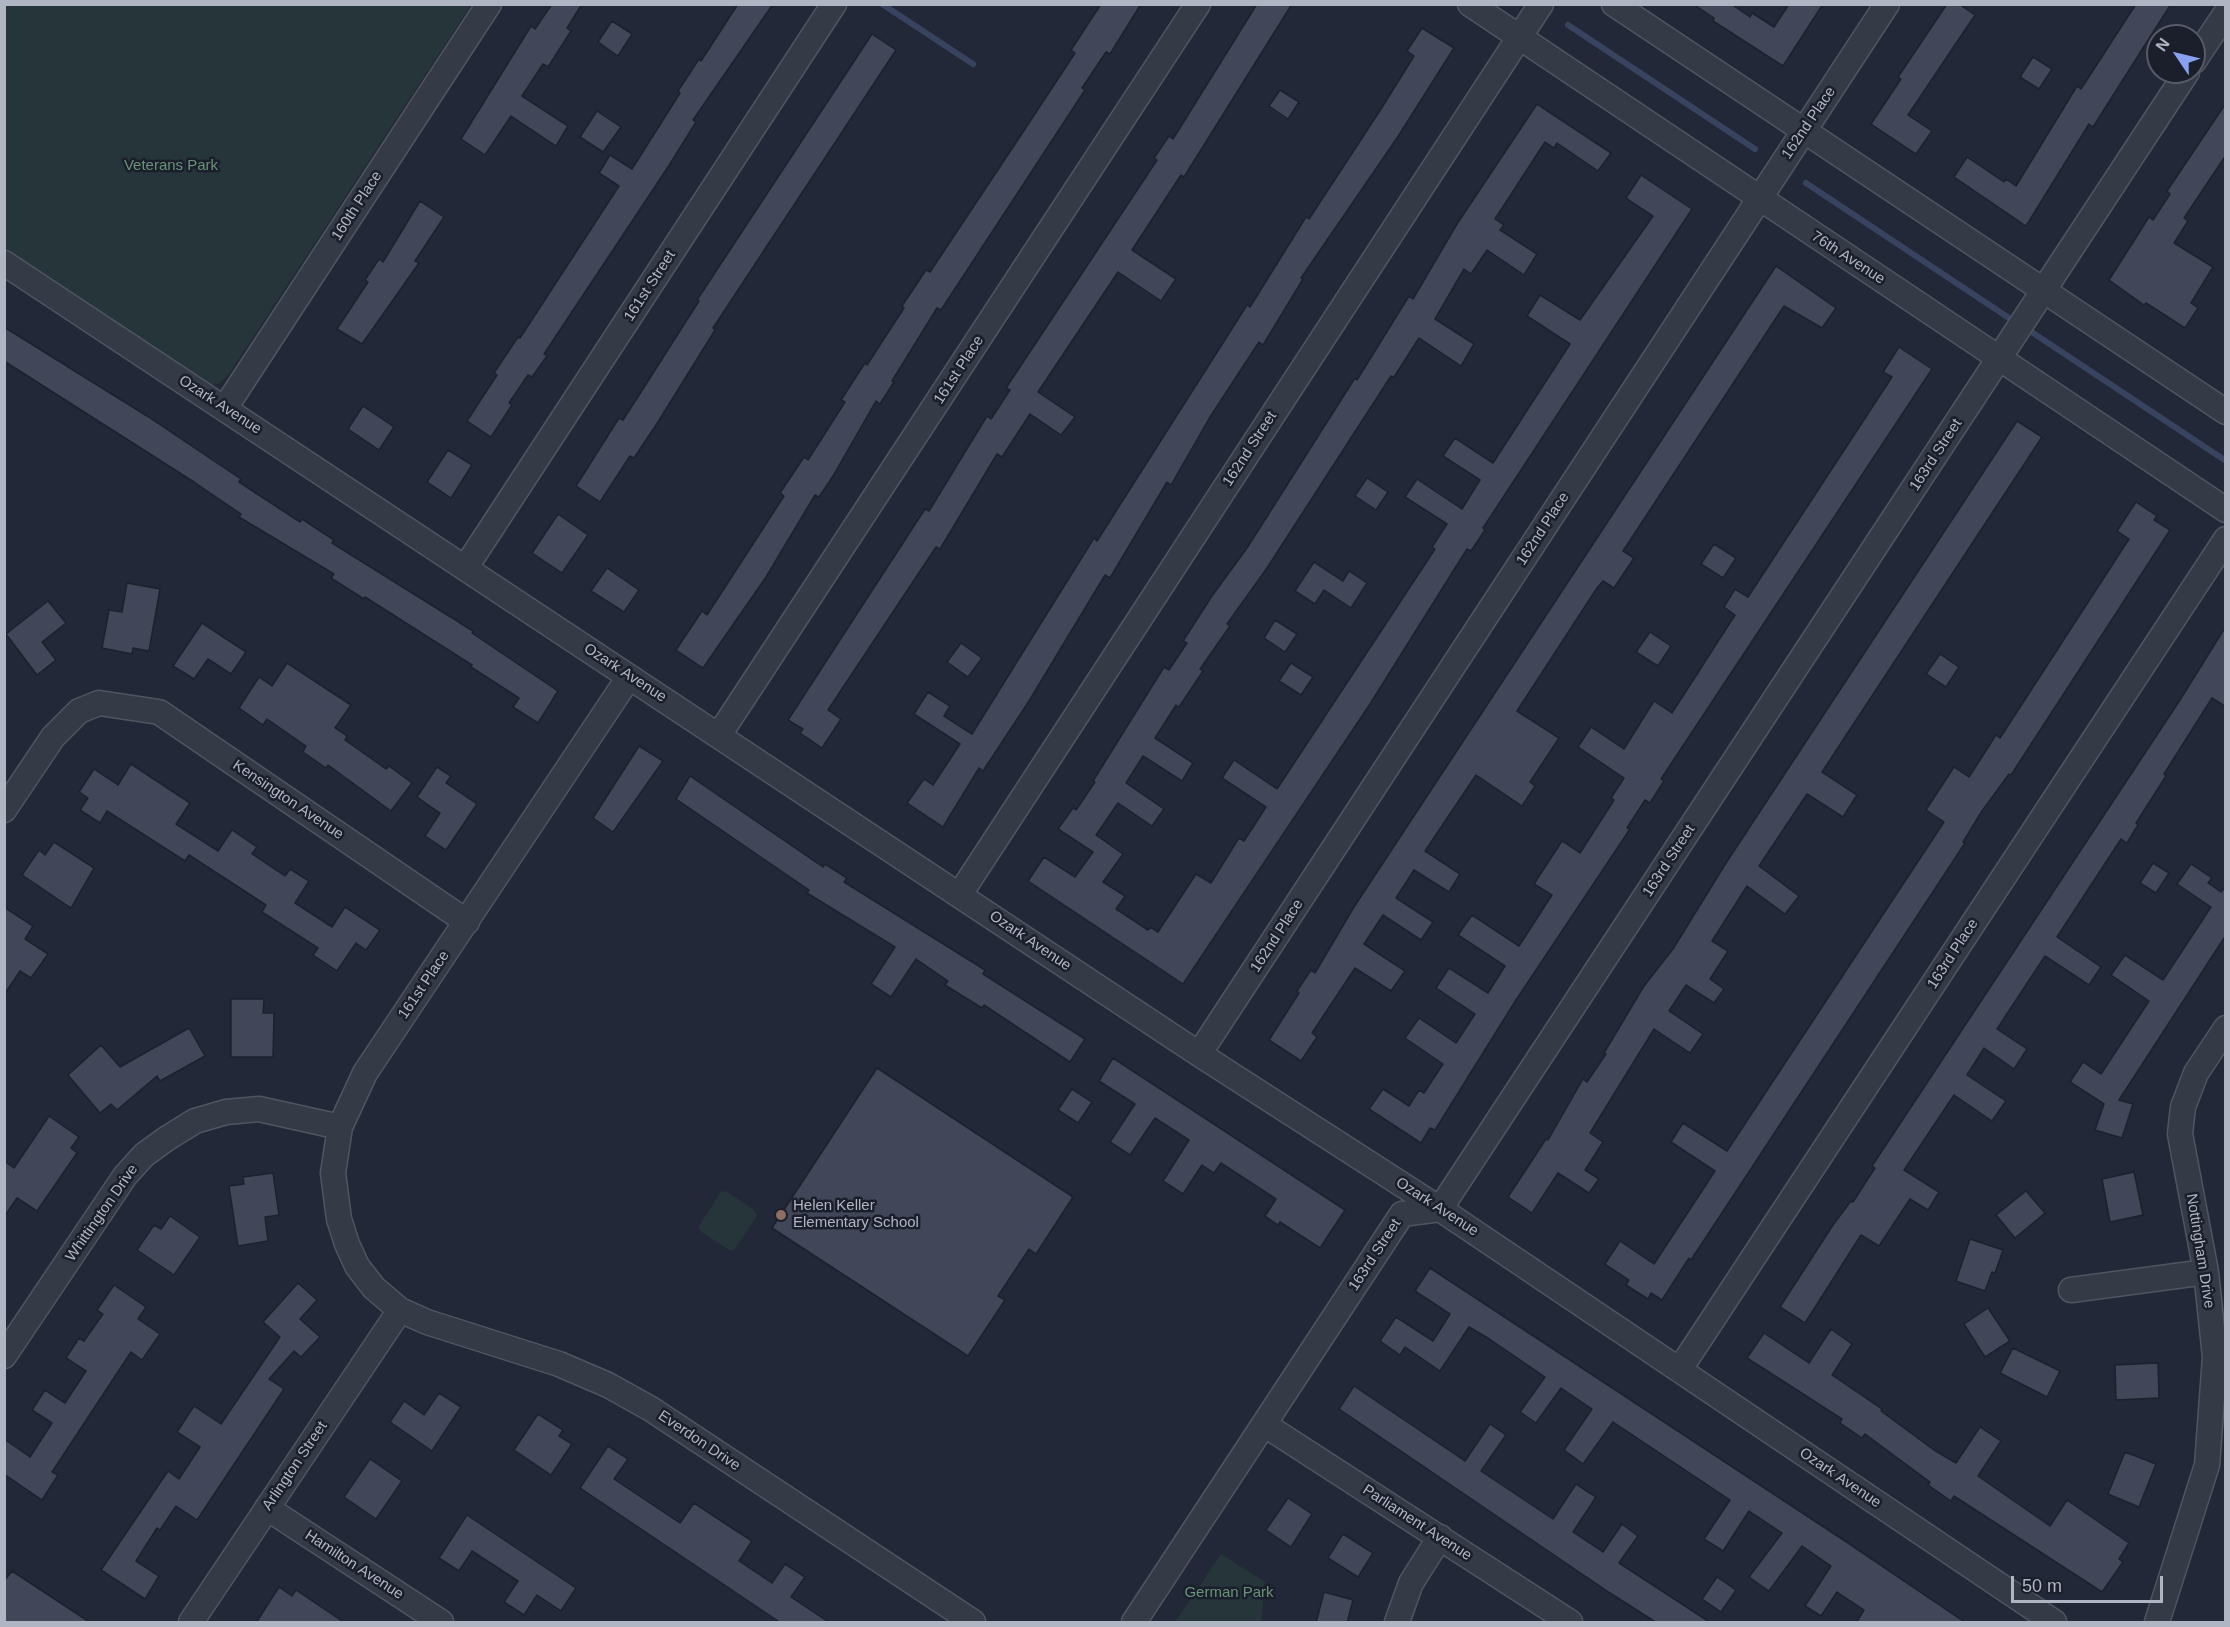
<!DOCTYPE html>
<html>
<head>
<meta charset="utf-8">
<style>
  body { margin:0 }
  #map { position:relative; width:2230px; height:1627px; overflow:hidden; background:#222837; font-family:Helvetica,sans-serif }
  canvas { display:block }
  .frame { position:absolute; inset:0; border:6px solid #b0b5c4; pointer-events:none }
  .north { position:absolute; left:2146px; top:24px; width:60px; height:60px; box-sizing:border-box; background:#1b1f2c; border:2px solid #575b69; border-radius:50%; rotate:305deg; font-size:16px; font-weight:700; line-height:24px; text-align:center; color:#b0b5c4 }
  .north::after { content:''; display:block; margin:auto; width:21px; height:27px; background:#88a2f1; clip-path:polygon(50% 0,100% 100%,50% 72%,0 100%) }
  .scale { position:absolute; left:2011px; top:1576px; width:152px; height:27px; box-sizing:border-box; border:3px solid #b0b5c4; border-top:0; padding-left:8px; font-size:18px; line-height:21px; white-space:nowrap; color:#b0b5c4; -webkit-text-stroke:4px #1b1f2c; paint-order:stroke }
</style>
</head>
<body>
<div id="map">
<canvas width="2230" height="1627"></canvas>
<div class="frame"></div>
<div class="north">N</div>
<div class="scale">50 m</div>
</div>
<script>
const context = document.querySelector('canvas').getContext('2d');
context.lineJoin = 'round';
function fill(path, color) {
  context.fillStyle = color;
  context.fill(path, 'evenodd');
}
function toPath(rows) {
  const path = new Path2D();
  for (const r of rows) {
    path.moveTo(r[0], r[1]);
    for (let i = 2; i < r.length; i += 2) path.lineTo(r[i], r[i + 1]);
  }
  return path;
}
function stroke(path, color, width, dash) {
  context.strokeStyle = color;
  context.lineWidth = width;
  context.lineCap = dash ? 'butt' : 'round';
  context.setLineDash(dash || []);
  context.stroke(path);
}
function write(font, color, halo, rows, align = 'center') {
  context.font = font + ' Helvetica,sans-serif';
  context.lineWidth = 5;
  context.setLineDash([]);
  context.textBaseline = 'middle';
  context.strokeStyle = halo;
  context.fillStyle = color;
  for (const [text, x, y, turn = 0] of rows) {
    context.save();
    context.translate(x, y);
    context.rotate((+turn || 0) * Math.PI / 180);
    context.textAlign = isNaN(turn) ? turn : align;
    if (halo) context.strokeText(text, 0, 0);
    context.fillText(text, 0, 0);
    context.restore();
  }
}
fill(toPath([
  [4,5,471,5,229,374,220,383,214,385,205,382,5,250],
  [726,1191,755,1211,757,1216,734,1250,729,1250,700,1231,698,1227,721,1192],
  [1221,1554,1265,1582,1261,1622,1175,1622]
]), '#253539');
stroke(toPath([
  [882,4,973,64],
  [1568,25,1755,149],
  [1806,183,2015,322],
  [2024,327,2226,461]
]), '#38435f', 6);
const building = toPath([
  [552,4,582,4,567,28,571,31,548,67,543,64,522,96,568,126,556,146,511,116,485,155,461,139,531,26,535,29,552,4],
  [738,4,773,4,693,120,696,122,668,167,544,354,547,356,532,377,528,375,509,403,512,405,491,437,467,421,497,375,494,373,518,337,520,338,619,186,599,173,610,155,632,169,680,93,678,91,699,59,701,61,738,4],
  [1101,4,1141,4,1110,54,1106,52,1082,88,1085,90,941,310,937,308,892,381,894,382,880,404,876,401,833,476,819,497,815,495,766,577,703,668,676,650,702,611,707,615,784,496,780,493,804,457,808,460,845,402,841,400,865,363,867,365,904,308,902,306,926,270,930,272,1025,129,1075,53,1071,50,1101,4],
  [1257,4,1292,4,1184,177,1181,175,1132,250,1176,279,1161,301,1118,272,1038,392,1075,417,1061,435,1030,414,1002,457,997,454,940,549,936,547,828,710,841,719,822,748,800,733,803,729,788,720,925,509,929,511,987,416,991,419,1010,390,1006,388,1157,160,1154,158,1169,136,1173,139,1257,4],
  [1693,4,1731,4,1750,17,1752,13,1774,27,1789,4,1823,4,1783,66,1713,21,1714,18,1693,4],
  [1947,4,1959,4,1975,15,1908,115,1932,131,1916,154,1871,124,1901,79,1898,77,1947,4],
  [2136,4,2171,4,2093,127,2089,124,2026,226,1954,177,1967,157,2004,182,2006,179,2016,186,2077,86,2081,89,2136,4],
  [612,21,632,34,618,56,598,42,612,21],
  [1422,28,1454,48,1397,138,1301,278,1303,279,1263,345,1259,342,1210,417,1171,485,1167,482,1110,578,1105,575,1029,701,983,771,979,768,943,827,907,803,924,779,933,785,960,744,914,714,928,692,950,706,944,716,972,734,1094,538,1097,541,1247,305,1250,307,1306,217,1309,219,1381,109,1414,56,1407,51,1422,28],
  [872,34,896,50,713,328,715,330,658,422,634,458,630,456,600,502,576,486,619,418,623,420,641,392,699,301,697,300,872,34],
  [2033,57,2052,69,2039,89,2020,77,2033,57],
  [1280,90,1299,102,1288,119,1269,106,1280,90],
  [2226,103,2226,155,2184,218,2188,221,2174,243,2213,267,2191,303,2198,308,2185,328,2146,303,2144,305,2109,280,2149,217,2153,220,2170,194,2167,191,2226,103],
  [1537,104,1611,153,1598,171,1557,143,1554,148,1545,142,1495,219,1504,225,1500,230,1537,254,1524,275,1487,250,1471,274,1464,269,1435,319,1474,344,1461,366,1419,338,1394,377,1391,376,1267,568,1227,624,1230,626,1200,669,1203,671,1179,707,1176,705,1155,738,1193,763,1182,781,1143,756,1126,783,1164,809,1152,826,1118,803,1096,835,1123,854,1103,882,1125,896,1116,909,1148,930,1150,927,1158,932,1196,874,1211,883,1239,838,1244,841,1266,807,1222,778,1234,760,1277,789,1435,549,1432,547,1447,524,1405,497,1417,479,1462,509,1480,480,1443,456,1455,438,1493,463,1570,344,1527,316,1540,295,1580,320,1653,216,1626,198,1641,175,1692,209,1483,528,1485,530,1471,551,1467,549,1370,704,1183,984,1028,881,1044,857,1075,877,1093,852,1058,829,1073,808,1076,810,1095,782,1093,781,1164,667,1169,670,1187,643,1183,641,1212,596,1247,548,1355,378,1357,380,1409,296,1413,299,1457,224,1537,104],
  [597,111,621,127,603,152,580,137,597,111],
  [420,201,444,217,415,261,419,263,362,344,337,329,368,282,365,280,379,259,383,262,420,201],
  [1776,266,1836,308,1822,328,1784,306,1623,551,1634,558,1614,588,1603,581,1597,588,1517,711,1559,738,1530,782,1535,786,1522,806,1476,775,1425,851,1460,874,1449,892,1414,870,1396,898,1433,922,1421,940,1383,915,1364,944,1405,971,1391,991,1355,968,1312,1033,1317,1037,1301,1061,1269,1040,1299,993,1297,991,1311,970,1315,973,1354,907,1776,266],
  [4,327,147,416,241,479,239,482,300,522,302,519,334,540,332,543,473,631,472,633,558,691,538,723,513,707,519,698,471,667,472,665,365,597,364,599,331,578,334,574,239,517,241,514,194,482,4,361,4,327],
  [1899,347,1932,369,1661,779,1664,781,1650,803,1645,800,1627,828,1630,829,1516,1000,1435,1130,1430,1128,1421,1143,1369,1109,1383,1089,1409,1106,1419,1090,1424,1093,1443,1064,1405,1038,1419,1018,1456,1043,1475,1014,1436,988,1449,968,1488,993,1505,966,1458,935,1472,915,1519,946,1552,895,1534,884,1562,841,1580,853,1614,800,1611,798,1624,778,1578,747,1591,727,1624,749,1654,701,1672,713,1735,615,1724,607,1735,589,1748,597,1892,377,1883,372,1899,347],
  [363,406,394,427,379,450,348,429,363,406],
  [2017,421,2042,437,1822,772,1857,795,1843,817,1807,794,1759,866,1799,896,1785,914,1747,886,1712,941,1728,951,1710,979,1724,989,1714,1003,1686,985,1669,1011,1703,1034,1690,1053,1654,1029,1590,1133,1603,1142,1585,1170,1599,1179,1589,1193,1558,1173,1532,1213,1508,1197,1546,1139,1548,1140,1583,1079,1587,1082,1606,1054,1604,1053,1644,986,1673,949,1726,863,2017,421],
  [448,450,472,465,451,498,427,482,448,450],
  [1367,478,1388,492,1376,510,1355,496,1367,478],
  [2136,502,2157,516,2154,520,2170,530,2011,775,2009,774,1982,811,1963,842,1965,843,1691,1260,1689,1258,1662,1300,1651,1293,1648,1299,1626,1285,1629,1280,1605,1264,1620,1241,1654,1264,1715,1171,1671,1142,1683,1123,1727,1151,1944,822,1926,810,1954,767,1969,777,1996,735,2000,738,2129,539,2117,531,2136,502],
  [558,514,588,535,562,573,532,553,558,514],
  [1714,544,1736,558,1723,578,1701,564,1714,544],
  [1314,562,1343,581,1349,571,1367,583,1351,608,1324,590,1315,604,1295,591,1314,562],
  [607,568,639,590,624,612,591,591,607,568],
  [127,583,160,589,149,651,133,648,132,654,102,648,109,610,122,612,127,583],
  [48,601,66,623,42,642,56,660,37,675,6,634,48,601],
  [1275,620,1297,634,1285,652,1264,638,1275,620],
  [202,623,246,652,231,674,208,659,194,679,173,666,202,623],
  [2226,626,2226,707,2212,698,2164,774,2166,776,2136,823,2138,825,2127,843,2121,839,2057,937,2101,967,2089,985,2045,956,1997,1029,2027,1049,2014,1069,1984,1048,1967,1075,2006,1101,1992,1121,1954,1095,1904,1170,1939,1192,1928,1210,1910,1199,1879,1246,1861,1235,1805,1323,1780,1307,1833,1225,1851,1201,1853,1202,1875,1168,1872,1166,2180,700,2226,626],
  [1650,632,1671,646,1658,666,1636,652,1650,632],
  [961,643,982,658,968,677,947,662,961,643],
  [1940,654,1959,667,1946,687,1926,674,1940,654],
  [287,663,351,705,335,728,347,736,345,740,386,769,389,766,412,783,391,811,328,765,326,768,303,752,306,746,267,719,263,725,239,708,259,677,272,686,287,663],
  [1291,663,1313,677,1301,695,1279,681,1291,663],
  [639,746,663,761,613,832,593,818,639,746],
  [131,764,190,803,176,824,218,851,232,830,257,847,252,854,285,876,290,869,309,881,295,903,332,927,345,907,380,930,366,950,356,943,337,971,313,955,318,948,262,912,266,905,189,855,185,861,107,811,100,823,80,810,88,798,79,792,94,769,118,785,131,764],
  [437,767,451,776,446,783,477,804,446,850,425,836,440,813,417,797,437,767],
  [690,776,823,867,825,864,847,878,844,882,985,970,983,974,1085,1039,1070,1062,984,1005,982,1008,945,985,948,981,916,959,891,997,871,984,895,947,807,893,809,890,676,799,690,776],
  [54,842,94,868,71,908,22,875,39,850,45,855,54,842],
  [2153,863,2169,873,2156,893,2140,883,2153,863],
  [2191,864,2212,878,2208,883,2221,892,2226,886,2226,935,2119,1100,2133,1104,2122,1138,2095,1130,2104,1104,2070,1082,2083,1062,2101,1074,2149,1001,2111,975,2125,955,2163,980,2211,907,2177,884,2191,864],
  [4,907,33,926,25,939,48,954,31,978,20,971,4,995,4,907],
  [231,999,264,999,263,1013,274,1013,273,1057,231,1057,231,999],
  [189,1028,205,1056,160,1081,157,1076,117,1110,111,1104,100,1113,68,1075,101,1045,120,1067,189,1028],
  [1113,1058,1345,1210,1320,1248,1280,1222,1278,1225,1265,1216,1276,1199,1221,1163,1214,1173,1202,1165,1183,1194,1163,1181,1189,1140,1155,1118,1130,1155,1110,1142,1135,1104,1099,1081,1113,1058],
  [877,1068,1073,1197,1036,1254,1029,1249,998,1296,1005,1300,968,1356,772,1228,877,1068],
  [1072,1089,1092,1102,1078,1123,1058,1110,1072,1089],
  [49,1116,79,1137,71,1148,77,1153,37,1211,17,1198,4,1217,4,1161,14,1168,49,1116],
  [2134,1172,2143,1215,2110,1222,2102,1179,2134,1172],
  [273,1173,279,1215,265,1217,268,1241,238,1246,229,1186,244,1184,243,1177,273,1173],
  [2026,1191,2045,1213,2015,1238,1996,1215,2026,1191],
  [170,1216,200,1237,174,1275,137,1250,154,1225,161,1229,170,1216],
  [1970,1239,2003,1250,1995,1273,1992,1272,1985,1291,1956,1281,1970,1239],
  [1430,1268,1848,1543,1966,1623,1856,1623,1864,1610,1837,1592,1821,1616,1805,1606,1831,1566,1802,1546,1769,1591,1749,1577,1782,1533,1749,1511,1723,1551,1704,1539,1730,1500,1613,1422,1583,1464,1564,1450,1592,1409,1561,1388,1536,1423,1520,1412,1545,1377,1488,1338,1469,1327,1440,1371,1405,1347,1400,1355,1380,1341,1396,1317,1433,1341,1450,1314,1415,1291,1430,1268],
  [298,1283,317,1300,300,1319,320,1337,301,1357,294,1351,269,1379,284,1389,197,1520,176,1506,160,1530,157,1528,136,1561,159,1576,145,1599,101,1570,168,1471,179,1479,200,1447,177,1432,194,1406,221,1424,280,1337,263,1322,298,1283],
  [114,1285,146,1307,138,1319,160,1334,142,1360,131,1352,52,1472,58,1475,42,1500,4,1474,4,1439,30,1457,52,1423,32,1410,45,1390,65,1403,86,1371,66,1358,79,1338,84,1341,103,1314,97,1310,114,1285],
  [1988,1308,2010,1341,1985,1357,1964,1324,1988,1308],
  [1831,1329,1852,1344,1832,1375,1882,1409,1881,1411,1934,1450,1956,1463,1980,1427,2001,1441,1978,1476,2050,1526,2067,1500,2129,1543,2119,1559,2123,1562,2102,1592,1954,1496,1951,1501,1928,1485,1930,1482,1865,1434,1862,1438,1840,1423,1842,1419,1747,1358,1764,1333,1809,1363,1831,1329],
  [2013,1348,2060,1371,2047,1397,2000,1373,2013,1348],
  [2158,1363,2159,1398,2116,1400,2115,1365,2158,1363],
  [1354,1386,1465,1461,1490,1424,1506,1435,1481,1471,1553,1519,1576,1484,1596,1497,1573,1532,1603,1552,1622,1524,1638,1536,1619,1563,1711,1623,1657,1623,1610,1593,1339,1409,1354,1386],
  [439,1393,461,1407,432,1451,390,1422,404,1401,424,1415,439,1393],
  [538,1414,563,1430,559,1436,572,1444,551,1475,514,1450,538,1414],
  [608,1446,628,1459,614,1479,680,1523,694,1503,732,1528,752,1541,739,1561,772,1583,785,1564,805,1577,791,1597,830,1623,781,1623,580,1488,608,1446],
  [2125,1452,2156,1464,2139,1507,2108,1494,2125,1452],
  [370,1459,402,1481,376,1519,344,1497,370,1459],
  [1288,1498,1312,1514,1291,1547,1266,1530,1288,1498],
  [467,1515,576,1588,561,1611,537,1595,524,1615,504,1602,518,1581,472,1551,459,1571,439,1558,467,1515],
  [1343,1534,1373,1553,1358,1577,1328,1558,1343,1534],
  [12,1571,91,1623,4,1623,4,1581,12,1571],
  [1717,1577,1736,1590,1721,1612,1702,1599,1717,1577],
  [279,1587,292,1596,296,1590,345,1623,256,1623,279,1587],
  [1324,1592,1353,1600,1347,1623,1316,1623,1324,1592]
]);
fill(building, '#414758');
stroke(building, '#1d212e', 1.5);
const minor = toPath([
  [1470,4,2226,510],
  [1614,4,2226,412],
  [2194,61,2226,13],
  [4,263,1199,1054,1440,1209,2054,1622],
  [225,408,489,4],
  [466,567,834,4],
  [629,677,365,1073,340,1127,333,1173,339,1219,347,1244,357,1266,374,1288,400,1310,427,1322,559,1364,608,1385,651,1409,973,1622],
  [719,735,1198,4],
  [4,810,53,737,79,711,99,703,159,712,467,922],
  [960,894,1541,4],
  [1199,1054,1887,4],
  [2071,1290,2206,1272],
  [4,1356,125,1176,144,1155,166,1139,195,1121,226,1112,259,1109,340,1127],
  [1680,1369,2226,539],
  [1265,1425,1570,1622],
  [267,1508,441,1622],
  [191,1622,400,1310],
  [1134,1622,1402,1214,1440,1209,2187,72],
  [1397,1622,1411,1583,1440,1537],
  [2157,1622,2207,1465,2215,1357,2206,1272,2180,1134,2183,1107,2196,1073,2226,1028]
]);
stroke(minor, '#505562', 27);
stroke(minor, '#353a47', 24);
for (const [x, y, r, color] of [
  [781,1215,6,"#8d6e63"]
]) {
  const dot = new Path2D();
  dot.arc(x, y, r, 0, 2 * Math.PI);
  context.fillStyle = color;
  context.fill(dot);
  stroke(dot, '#1b1f2c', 2);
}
write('15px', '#b0b5c4', '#1b1f2c', [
  ["162nd Place",1809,123,-56],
  ["160th Place",357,206,-57],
  ["76th Avenue",1848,258,33],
  ["161st Street",650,286,-57],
  ["161st Place",959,370,-57],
  ["Ozark Avenue",220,405,33],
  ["162nd Street",1250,449,-57],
  ["163rd Street",1936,455,-57],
  ["162nd Place",1543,529,-57],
  ["Ozark Avenue",625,673,33],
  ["Kensington Avenue",288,800,34],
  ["163rd Street",1669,861,-57],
  ["162nd Place",1277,936,-57],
  ["Ozark Avenue",1030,941,34],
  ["163rd Place",1953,954,-57],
  ["161st Place",424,985,-56],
  ["Ozark Avenue",1437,1207,33],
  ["Whittington Drive",102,1213,-55],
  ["Nottingham Drive",2200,1251,81],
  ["163rd Street",1375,1255,-57],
  ["Everdon Drive",699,1441,34],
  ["Arlington Street",295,1466,-56],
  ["Ozark Avenue",1840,1478,34],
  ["Parliament Avenue",1417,1523,33],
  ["Hamilton Avenue",354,1565,33]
]);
write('15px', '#699378', '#1b1f2c', [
  ["Veterans Park",171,166],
  ["German Park",1229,1593]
]);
write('15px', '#b0b5c4', '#1b1f2c', [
  ["Helen Keller",793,1206],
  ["Elementary School",793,1223]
], 'left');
</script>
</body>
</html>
